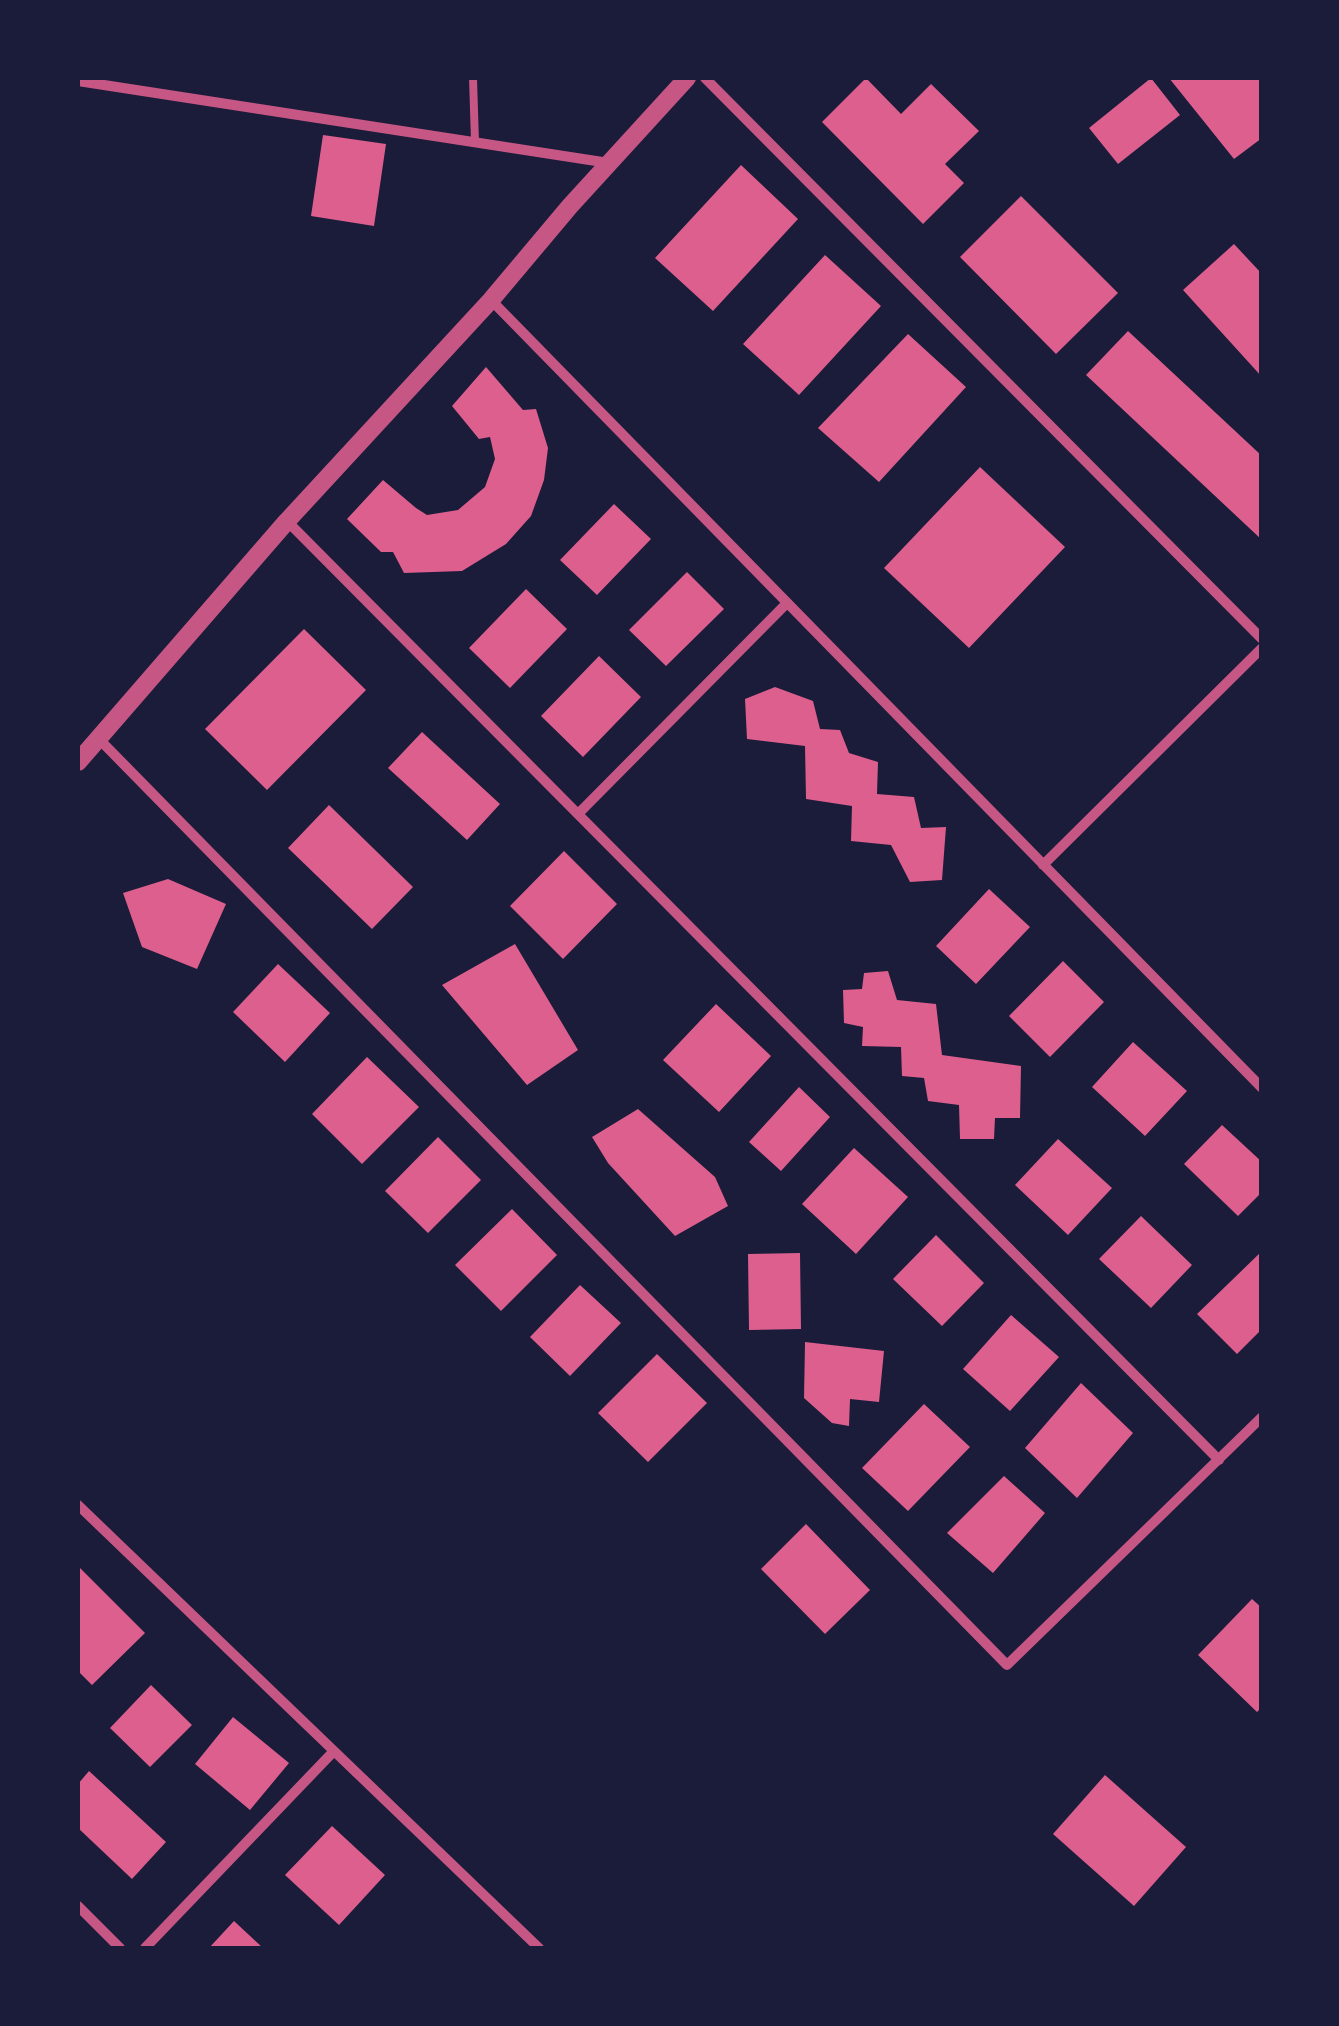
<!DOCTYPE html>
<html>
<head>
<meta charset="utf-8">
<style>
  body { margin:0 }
  #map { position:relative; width:1339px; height:2026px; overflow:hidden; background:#1b1b3a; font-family:"Asap Condensed",sans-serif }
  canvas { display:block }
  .frame { position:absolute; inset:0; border:80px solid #1b1b3a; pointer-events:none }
</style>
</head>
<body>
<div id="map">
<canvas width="1339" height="2026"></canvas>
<div class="frame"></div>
</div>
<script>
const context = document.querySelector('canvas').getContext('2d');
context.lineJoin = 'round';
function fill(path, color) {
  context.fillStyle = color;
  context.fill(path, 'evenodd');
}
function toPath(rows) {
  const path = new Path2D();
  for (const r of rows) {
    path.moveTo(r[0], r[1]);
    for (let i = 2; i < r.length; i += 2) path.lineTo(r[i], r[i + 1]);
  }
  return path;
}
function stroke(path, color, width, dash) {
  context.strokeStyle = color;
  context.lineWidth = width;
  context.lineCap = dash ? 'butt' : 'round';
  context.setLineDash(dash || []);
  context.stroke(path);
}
fill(toPath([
  [866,78,901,114,931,84,979,131,945,164,964,183,923,224,822,122],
  [1151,78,1180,115,1118,164,1089,128],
  [1169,78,1260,78,1262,80,1262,138,1234,159],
  [323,135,386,144,374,226,311,216],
  [741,165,798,219,713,311,655,258],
  [1021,196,1118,293,1056,354,960,257],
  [1234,244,1262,274,1262,377,1183,290],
  [825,255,881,306,799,395,743,344],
  [1128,331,1262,456,1262,540,1086,375],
  [908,334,966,387,879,482,818,428],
  [486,367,523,410,536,409,548,448,544,480,531,516,506,544,462,571,404,573,393,552,381,552,347,519,383,480,416,508,427,515,458,510,485,487,495,459,490,437,479,439,452,406],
  [980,467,1065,547,969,648,884,568],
  [614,504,651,539,597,595,560,560],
  [687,572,724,609,666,666,629,630],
  [526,589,567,629,510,688,469,648],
  [304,629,366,690,267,790,205,729],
  [599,656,641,697,583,757,541,716],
  [775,687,813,701,820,729,840,730,849,753,878,762,877,794,914,797,921,828,946,827,942,880,910,882,891,845,851,841,852,806,806,799,805,746,747,739,745,699],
  [422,732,500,804,467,840,388,768],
  [329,805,413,887,372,929,288,848],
  [564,851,617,904,563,959,510,906],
  [168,879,226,904,197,969,142,947,123,893],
  [989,889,1030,927,976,984,936,946],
  [515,944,578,1050,527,1085,442,985],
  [1063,961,1104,1002,1050,1057,1009,1016],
  [278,964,330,1013,285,1062,233,1012],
  [888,971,897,1000,936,1004,942,1055,1021,1066,1020,1118,995,1118,994,1139,960,1139,959,1105,928,1101,924,1078,902,1076,901,1047,862,1046,863,1027,844,1023,843,990,862,989,864,973],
  [716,1004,771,1056,719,1112,663,1060],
  [1133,1042,1187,1091,1145,1136,1092,1087],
  [367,1057,419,1107,362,1164,312,1114],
  [799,1087,830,1117,781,1171,749,1142],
  [638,1109,715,1177,728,1206,675,1236,608,1163,592,1137],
  [1222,1125,1262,1162,1262,1192,1238,1216,1184,1164],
  [438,1137,481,1180,428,1233,385,1191],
  [1058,1139,1112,1188,1068,1235,1015,1185],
  [854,1148,908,1197,856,1254,802,1204],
  [512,1209,557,1255,501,1311,455,1265],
  [1141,1216,1192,1265,1151,1308,1099,1259],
  [936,1235,984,1283,942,1326,893,1279],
  [1262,1251,1262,1329,1237,1354,1197,1314],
  [800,1253,801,1329,749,1330,748,1254],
  [580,1285,621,1323,570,1376,530,1337],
  [1011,1315,1059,1357,1010,1411,963,1369],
  [805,1342,884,1351,879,1402,850,1399,849,1426,832,1423,804,1398],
  [657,1354,707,1403,648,1462,598,1413],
  [1081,1383,1133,1433,1077,1498,1025,1448],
  [924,1404,970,1447,908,1511,862,1468],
  [1004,1476,1045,1513,993,1573,947,1533],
  [806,1524,870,1590,825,1634,761,1569],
  [78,1566,145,1633,92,1685,78,1671],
  [1252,1599,1262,1608,1262,1707,1257,1712,1198,1655],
  [151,1685,192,1725,150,1767,110,1728],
  [233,1717,289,1763,250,1810,195,1764],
  [89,1771,166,1842,132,1879,78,1828,78,1784],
  [1105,1775,1186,1847,1134,1906,1053,1834],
  [332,1826,385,1875,339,1925,285,1875],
  [234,1921,263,1948,209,1948]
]), '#dd5f8e');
stroke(toPath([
  [473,78,475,142]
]), '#c65784', 8);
stroke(toPath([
  [705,78,1262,639],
  [78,81,609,163],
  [491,300,1262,1088],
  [287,521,1219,1460],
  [98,738,1007,1665,1262,1417],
  [578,814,787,603],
  [1043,865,1262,648],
  [78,1505,539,1948],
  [78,1906,120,1948],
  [145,1948,334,1751]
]), '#c65784', 10);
stroke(toPath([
  [78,762,287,521,491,300,570,206,687,78]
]), '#c65784', 18);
</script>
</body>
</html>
